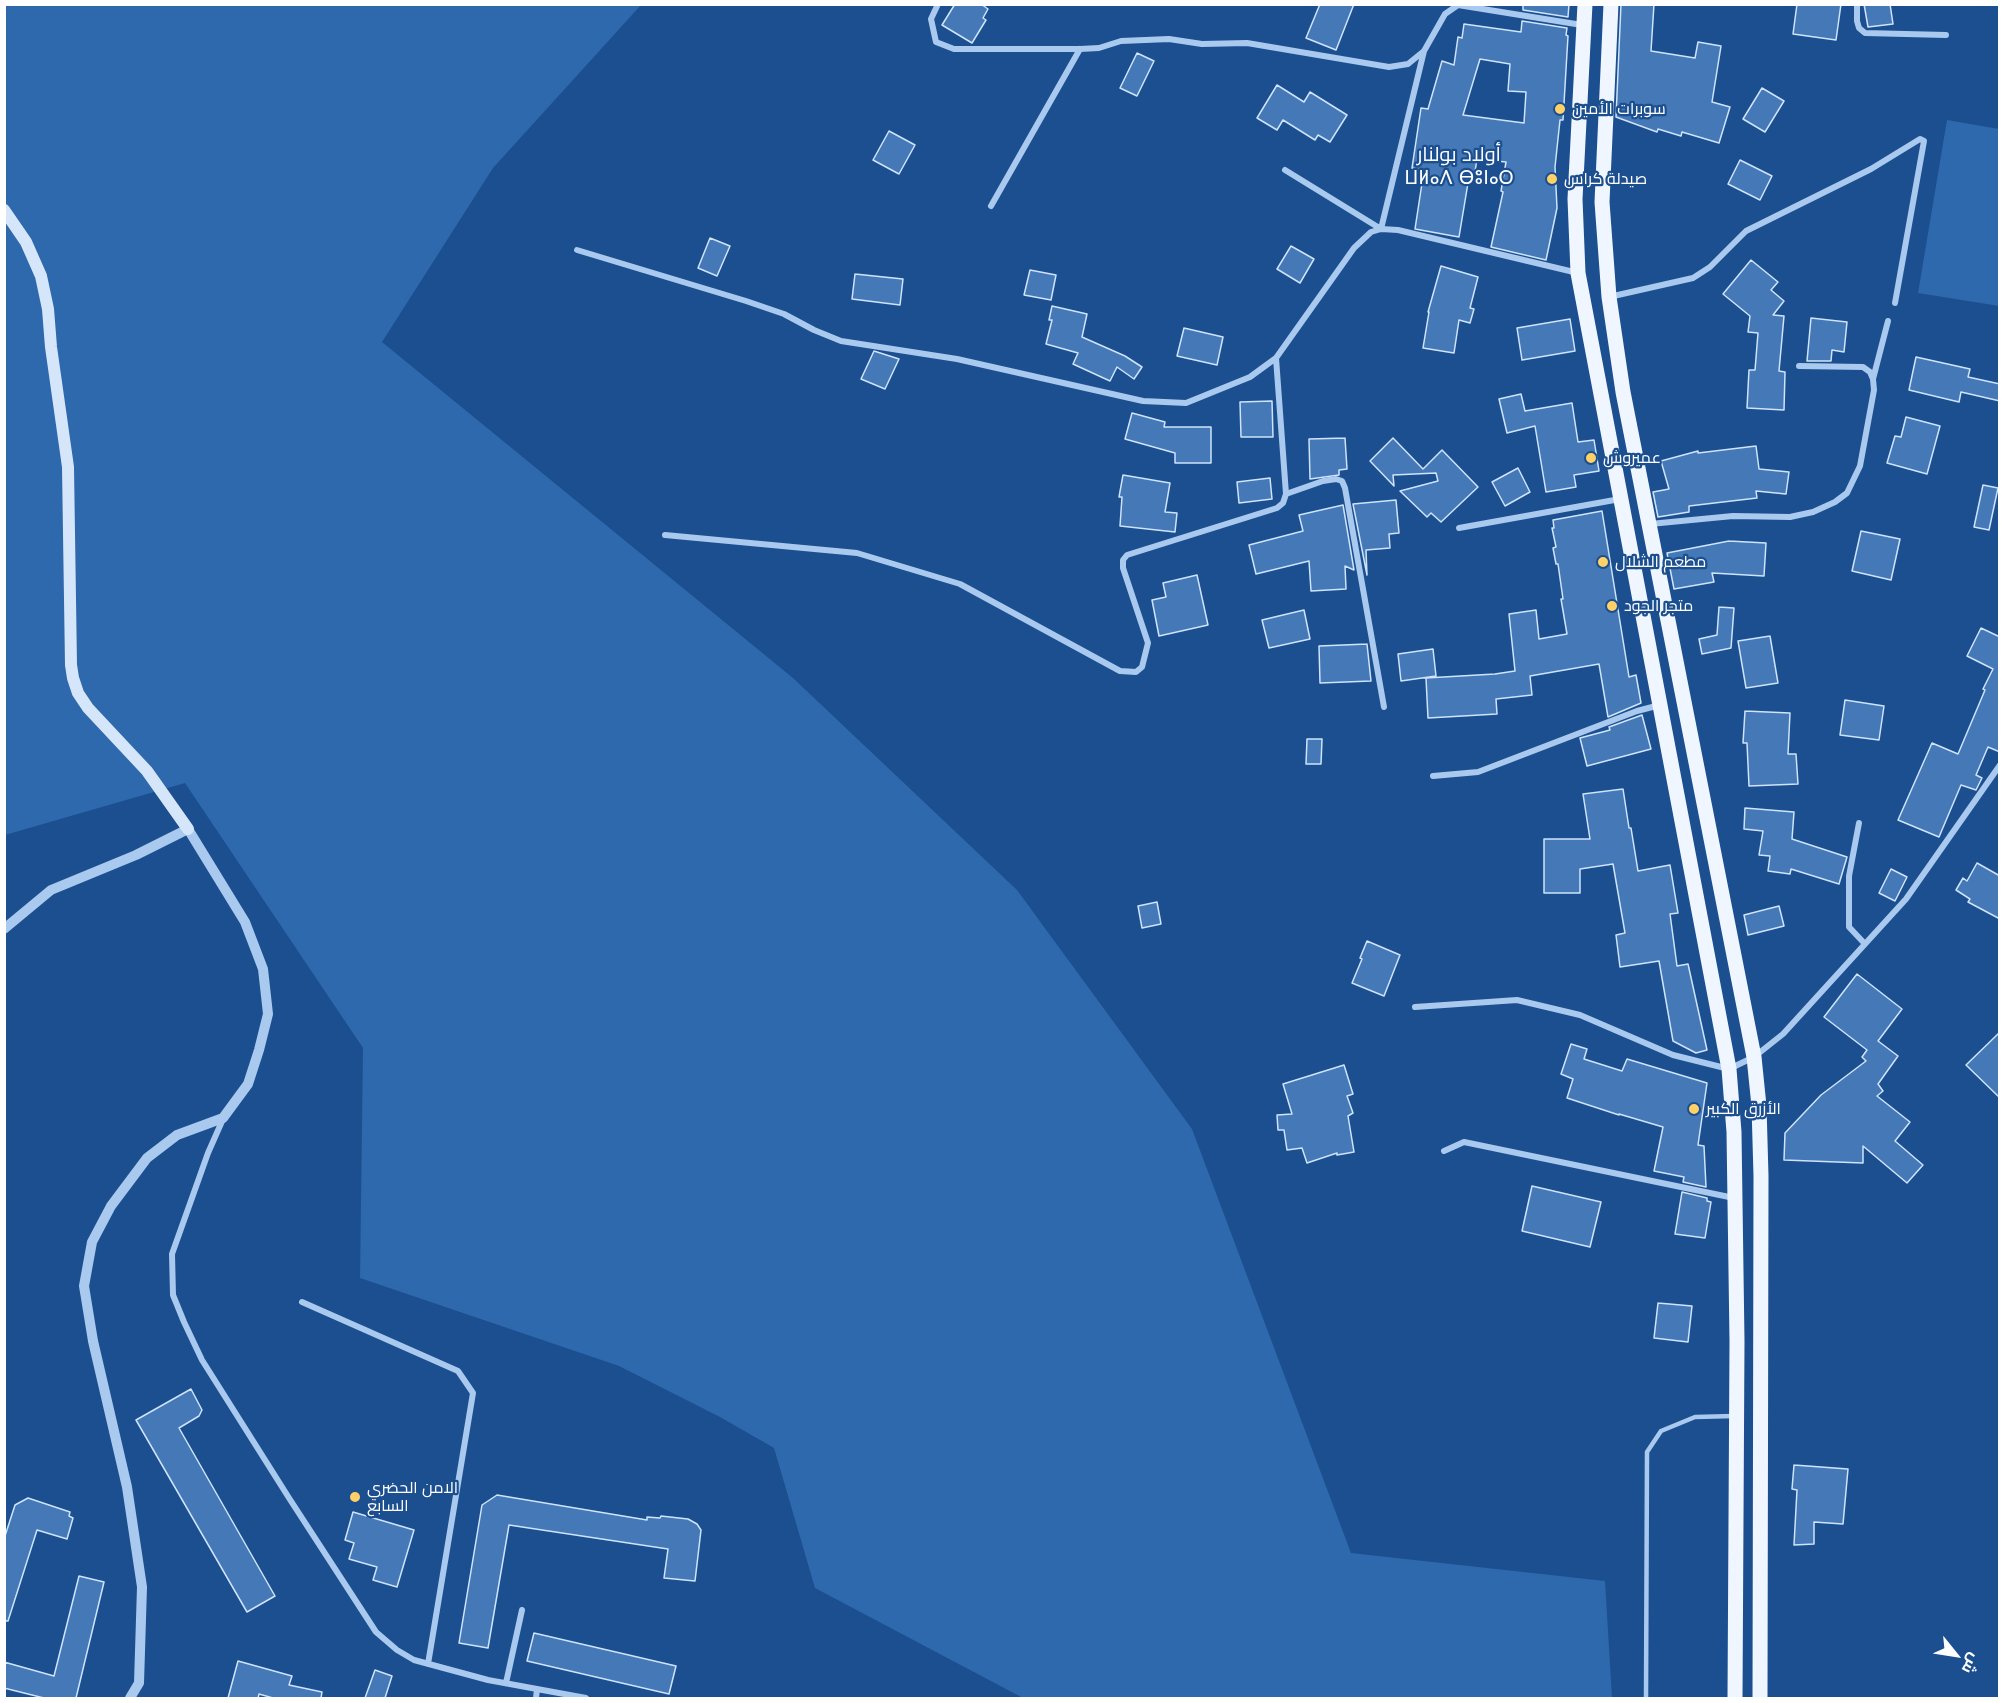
<!DOCTYPE html>
<html>
<head>
<meta charset="utf-8">
<style>
  body { margin:0 }
  #map { position:relative; width:2004px; height:1703px; overflow:hidden; background:#1b4f8f; font-family:Inter,Cairo,sans-serif }
  canvas { display:block }
  .frame { position:absolute; inset:0; border:6px solid #fff; pointer-events:none }
  .north { position:absolute; left:1926px; top:1625px; width:60px; height:60px; -webkit-text-stroke:4px #1b4f8f; paint-order:stroke; rotate:120deg; font-size:16px; font-weight:700; line-height:24px; text-align:center; color:#fff }
  .north::after { content:''; display:block; margin:auto; width:21px; height:27px; background:#fff; clip-path:polygon(50% 0,100% 100%,50% 72%,0 100%) }
</style>
</head>
<body>
<div id="map">
<canvas width="2004" height="1703"></canvas>
<div class="frame"></div>
<div class="north">ش</div>
</div>
<script>
const context = document.querySelector('canvas').getContext('2d');
context.lineJoin = 'round';
function fill(path, color) {
  context.fillStyle = color;
  context.fill(path, 'evenodd');
}
function toPath(rows) {
  const path = new Path2D();
  for (const r of rows) {
    path.moveTo(r[0], r[1]);
    for (let i = 2; i < r.length; i += 2) path.lineTo(r[i], r[i + 1]);
  }
  return path;
}
function stroke(path, color, width, dash) {
  context.strokeStyle = color;
  context.lineWidth = width;
  context.lineCap = dash ? 'butt' : 'round';
  context.setLineDash(dash || []);
  context.stroke(path);
}
function write(font, color, halo, rows, align = 'center') {
  context.font = font + ' Inter,Cairo,"Noto Sans Tifinagh",sans-serif';
  context.lineWidth = 4.5;
  context.setLineDash([]);
  context.textBaseline = 'middle';
  context.strokeStyle = halo;
  context.fillStyle = color;
  for (const [text, x, y, turn = 0] of rows) {
    context.save();
    context.translate(x, y);
    context.rotate((+turn || 0) * Math.PI / 180);
    context.textAlign = isNaN(turn) ? turn : align;
    if (halo) context.strokeText(text, 0, 0);
    context.fillText(text, 0, 0);
    context.restore();
  }
}
fill(toPath([
  [5,5,641,5,493,168,382,342,793,678,1017,890,1192,1129,1351,1553,1605,1581,1612,1698,1023,1698,815,1588,774,1448,720,1417,619,1366,360,1278,363,1048,185,783,5,835],
  [1947,120,1999,129,1999,306,1918,293]
]), '#2e69ad');
const building = toPath([
  [955,4,981,4,988,9,983,18,986,20,972,43,942,25,955,4],
  [1320,4,1354,4,1336,50,1306,38,1320,4],
  [1523,4,1569,4,1568,17,1523,10,1523,4],
  [1621,4,1654,4,1651,51,1695,58,1698,42,1721,46,1712,102,1730,107,1719,143,1682,132,1681,136,1658,129,1657,132,1616,117,1621,4],
  [1797,4,1841,4,1836,40,1793,34,1797,4],
  [1864,4,1890,4,1893,24,1868,27,1864,4],
  [1522,21,1567,28,1566,35,1568,36,1563,120,1560,120,1555,167,1557,208,1546,260,1491,247,1503,192,1501,191,1506,162,1477,159,1474,178,1469,177,1459,237,1415,229,1424,170,1412,168,1421,108,1428,109,1442,61,1454,65,1458,37,1462,38,1464,24,1521,32,1522,21],
  [1480,59,1510,64,1508,91,1526,92,1524,123,1463,115,1480,59],
  [1137,53,1154,61,1137,96,1120,88,1137,53],
  [1277,85,1304,102,1310,92,1347,115,1330,142,1318,135,1315,140,1283,120,1277,130,1257,118,1277,85],
  [1762,88,1784,101,1765,132,1743,119,1762,88],
  [889,131,915,145,899,174,873,160,889,131],
  [1740,160,1772,176,1760,200,1728,184,1740,160],
  [710,238,730,246,717,276,698,268,710,238],
  [1291,246,1314,259,1300,283,1277,269,1291,246],
  [1751,260,1778,282,1771,290,1784,301,1773,315,1784,316,1779,371,1785,372,1784,410,1747,408,1749,370,1755,370,1758,333,1748,332,1750,316,1723,294,1751,260],
  [1441,266,1478,277,1470,308,1474,309,1470,323,1459,320,1454,353,1423,348,1429,312,1428,312,1441,266],
  [1030,270,1056,275,1051,300,1024,295,1030,270],
  [855,274,903,279,900,305,852,299,855,274],
  [1052,306,1087,314,1082,337,1125,356,1142,367,1134,379,1117,367,1110,381,1073,364,1078,353,1046,344,1052,320,1049,320,1052,306],
  [1811,318,1847,322,1844,352,1832,350,1831,361,1807,361,1811,318],
  [1570,319,1575,351,1522,360,1517,328,1570,319],
  [1184,328,1223,337,1217,365,1177,356,1184,328],
  [874,351,899,359,885,389,861,379,874,351],
  [1916,357,1970,369,1968,377,2000,384,2000,401,1961,392,1959,402,1909,390,1916,357],
  [1521,394,1525,411,1572,403,1578,442,1594,440,1599,471,1574,475,1576,487,1546,492,1535,426,1507,433,1499,399,1521,394],
  [1272,401,1273,437,1241,437,1240,402,1272,401],
  [1132,413,1165,422,1164,427,1211,427,1211,463,1175,463,1175,453,1125,439,1132,413],
  [1906,417,1940,426,1927,474,1887,463,1895,436,1901,437,1906,417],
  [1345,438,1347,469,1339,470,1339,475,1310,479,1309,439,1345,438],
  [1393,438,1423,469,1442,450,1478,487,1441,522,1431,513,1427,517,1400,491,1438,481,1436,473,1393,475,1394,486,1370,461,1393,438],
  [1756,446,1759,469,1789,472,1786,494,1756,491,1757,498,1689,506,1689,512,1658,517,1653,492,1669,489,1661,461,1698,451,1698,453,1756,446],
  [1518,468,1530,492,1505,506,1492,482,1518,468],
  [1123,475,1170,483,1165,512,1177,513,1175,532,1120,526,1122,497,1119,497,1123,475],
  [1270,478,1272,499,1239,503,1237,482,1270,478],
  [1983,485,1998,488,1989,530,1974,527,1983,485],
  [1396,500,1399,533,1389,534,1390,548,1366,550,1367,575,1353,504,1396,500],
  [1343,505,1354,570,1345,566,1346,589,1311,591,1309,561,1256,574,1249,545,1303,531,1299,515,1343,505],
  [1602,511,1629,677,1636,675,1641,703,1608,717,1599,664,1530,676,1532,695,1496,699,1497,714,1428,718,1426,678,1495,674,1515,671,1509,614,1536,610,1539,639,1567,634,1561,599,1563,599,1558,564,1556,564,1553,548,1556,547,1552,528,1554,528,1553,520,1602,511],
  [1861,531,1900,539,1891,580,1852,571,1861,531],
  [1729,541,1766,543,1764,576,1712,573,1714,582,1674,589,1667,553,1729,541],
  [1197,575,1208,625,1159,636,1152,600,1166,597,1163,583,1197,575],
  [1719,607,1734,608,1731,648,1702,654,1699,639,1717,635,1719,607],
  [1304,610,1310,639,1269,648,1262,620,1304,610],
  [1981,628,2000,637,2000,752,1988,747,1976,775,1982,778,1976,790,1961,785,1939,837,1898,820,1932,743,1958,754,1985,690,1983,689,1993,669,1967,656,1981,628],
  [1770,636,1778,683,1746,688,1738,641,1770,636],
  [1367,644,1371,681,1320,683,1319,646,1367,644],
  [1433,649,1436,676,1401,681,1398,654,1433,649],
  [1845,700,1884,706,1879,740,1840,735,1845,700],
  [1745,711,1790,713,1788,754,1796,754,1798,784,1749,786,1747,743,1743,743,1745,711],
  [1642,715,1651,749,1587,766,1580,738,1610,730,1609,727,1642,715],
  [1307,739,1322,739,1321,764,1306,764,1307,739],
  [1623,789,1629,828,1631,828,1638,871,1670,865,1678,913,1670,914,1677,966,1688,964,1707,1050,1696,1053,1673,1041,1659,961,1620,967,1616,935,1625,933,1613,864,1580,869,1580,893,1544,893,1544,839,1590,839,1583,794,1623,789],
  [1745,808,1794,812,1792,839,1847,857,1839,884,1791,869,1790,874,1768,871,1770,856,1759,855,1763,831,1744,829,1745,808],
  [1977,863,2000,876,2000,919,1968,902,1970,899,1956,890,1963,878,1967,881,1977,863],
  [1891,869,1907,877,1895,901,1879,893,1891,869],
  [1157,902,1161,924,1142,928,1138,906,1157,902],
  [1779,906,1784,926,1748,935,1744,915,1779,906],
  [1367,941,1400,955,1384,996,1352,983,1362,959,1360,958,1367,941],
  [1857,974,1902,1009,1878,1041,1898,1056,1878,1084,1883,1091,1877,1096,1910,1122,1895,1141,1923,1165,1907,1183,1863,1146,1863,1163,1784,1160,1785,1133,1821,1095,1866,1061,1862,1057,1867,1050,1824,1017,1857,974],
  [2000,1032,2000,1098,1966,1065,2000,1032],
  [1571,1044,1587,1049,1584,1059,1622,1071,1627,1059,1707,1083,1698,1145,1704,1146,1706,1187,1683,1182,1684,1177,1654,1171,1663,1127,1619,1114,1619,1115,1567,1098,1573,1079,1561,1074,1571,1044],
  [1344,1065,1353,1094,1347,1096,1353,1113,1348,1116,1354,1152,1337,1155,1337,1153,1307,1163,1302,1148,1287,1150,1284,1130,1278,1130,1277,1115,1292,1114,1283,1084,1344,1065],
  [1532,1186,1601,1202,1590,1247,1522,1231,1532,1186],
  [1682,1192,1707,1198,1707,1201,1711,1202,1705,1238,1675,1234,1682,1192],
  [1658,1303,1692,1306,1688,1342,1654,1338,1658,1303],
  [191,1389,202,1410,199,1416,179,1428,275,1596,247,1612,136,1420,191,1389],
  [1794,1465,1848,1469,1843,1524,1814,1522,1814,1544,1794,1545,1797,1490,1792,1489,1794,1465],
  [497,1495,647,1520,647,1517,660,1518,661,1516,688,1519,697,1524,701,1530,695,1581,664,1578,668,1549,509,1525,488,1648,459,1643,482,1505,497,1495],
  [28,1498,70,1512,69,1516,73,1518,67,1539,37,1530,8,1621,4,1621,4,1539,15,1505,28,1498],
  [353,1512,414,1530,397,1587,373,1580,377,1567,349,1559,354,1543,345,1540,353,1512],
  [79,1576,104,1582,76,1698,44,1698,4,1688,4,1662,54,1676,79,1576],
  [534,1633,676,1666,669,1694,527,1661,534,1633],
  [238,1661,292,1676,289,1685,322,1692,321,1698,273,1698,259,1694,258,1698,228,1698,238,1661],
  [375,1670,392,1676,385,1698,365,1698,375,1670]
]);
fill(building, '#4478b7');
stroke(building, '#cfe3fa', 1.5);
stroke(toPath([
  [1646,1698,1647,1452,1661,1431,1695,1417,1734,1416]
]), '#a9c9ee', 4.5);
stroke(toPath([
  [938,4,931,19,936,42,954,49,1080,49,1099,48,1121,41,1169,39,1202,44,1247,43,1389,67,1408,64,1424,51,1445,14,1458,5,1582,25],
  [1857,4,1857,21,1859,28,1865,33,1946,35],
  [1285,170,1381,229,1424,51],
  [991,206,1080,49],
  [577,250,746,301,784,314,814,330,841,341,957,359,1143,401,1186,403,1250,377,1276,358,1354,248,1371,232,1381,229,1398,230,1578,273],
  [1609,297,1693,278,1710,267,1746,231,1871,169,1920,139,1924,141,1895,303],
  [1276,358,1286,494],
  [1873,379,1888,321],
  [1650,524,1733,516,1790,517,1813,512,1835,502,1847,493,1860,466,1874,390,1873,379,1870,372,1863,367,1799,366],
  [1459,528,1620,499],
  [665,535,857,553,960,584,1120,671,1136,672,1142,667,1148,643,1123,568,1123,560,1127,555,1277,508,1283,503,1286,494,1323,481,1336,479,1342,481,1345,488,1384,707],
  [1433,776,1478,772,1637,711,1660,705],
  [1859,823,1849,876,1849,927,1865,944],
  [1415,1007,1517,1000,1580,1015,1673,1055,1729,1069,1754,1057,1783,1034,1906,899,2000,765],
  [223,1119,208,1153,172,1254,173,1295,184,1322,202,1360,289,1498,376,1632,397,1650,414,1660,488,1680,586,1698],
  [1444,1151,1464,1142,1734,1198],
  [302,1302,458,1371,473,1393,428,1664],
  [506,1683,522,1610],
  [536,1698,537,1689]
]), '#a9c9ee', 6);
stroke(toPath([
  [4,929,51,890,136,855,188,829,245,922,263,969,268,1014,259,1050,248,1084,223,1118,177,1135,147,1158,111,1206,92,1242,84,1286,93,1341,127,1487,142,1587,139,1683,130,1698]
]), '#a9c9ee', 10);
stroke(toPath([
  [4,210,26,242,41,276,48,309,51,347,68,467,71,665,73,678,78,693,88,708,147,771,188,829]
]), '#d6e6fa', 12);
stroke(toPath([
  [1585,4,1575,199,1578,273,1729,1069,1734,1132,1737,1341,1735,1698],
  [1611,4,1602,202,1609,297,1623,392,1754,1057,1759,1106,1761,1176,1760,1698]
]), '#f0f6ff', 15);
for (const [x, y, r, color] of [
  [1560,109,6,"#ffd166"],
  [1552,179,6,"#ffd166"],
  [1591,458,6,"#ffd166"],
  [1603,562,6,"#ffd166"],
  [1612,606,6,"#ffd166"],
  [1694,1109,6,"#ffd166"],
  [355,1497,6,"#ffd166"]
]) {
  const dot = new Path2D();
  dot.arc(x, y, r, 0, 2 * Math.PI);
  context.fillStyle = color;
  context.fill(dot);
  stroke(dot, '#1b4f8f', 2);
}
write('16px', '#fff', '#1b4f8f', [
  ["سوبرات الأمين",1572,109],
  ["صيدلة كراس",1564,179],
  ["عميروش",1603,458],
  ["مطعم الشلال",1615,562],
  ["متجر الجود",1624,606],
  ["الأزرق الكبير",1706,1109],
  ["الامن الحضري",367,1488],
  ["السابع",367,1506]
], 'left');
write('20px', '#fff', '#1b4f8f', [
  ["أولاد بولنار",1459,155],
  ["ⵡⵍⴰⴷ ⴱⵓⵏⴰⵔ",1459,178]
]);
</script>
</body>
</html>
